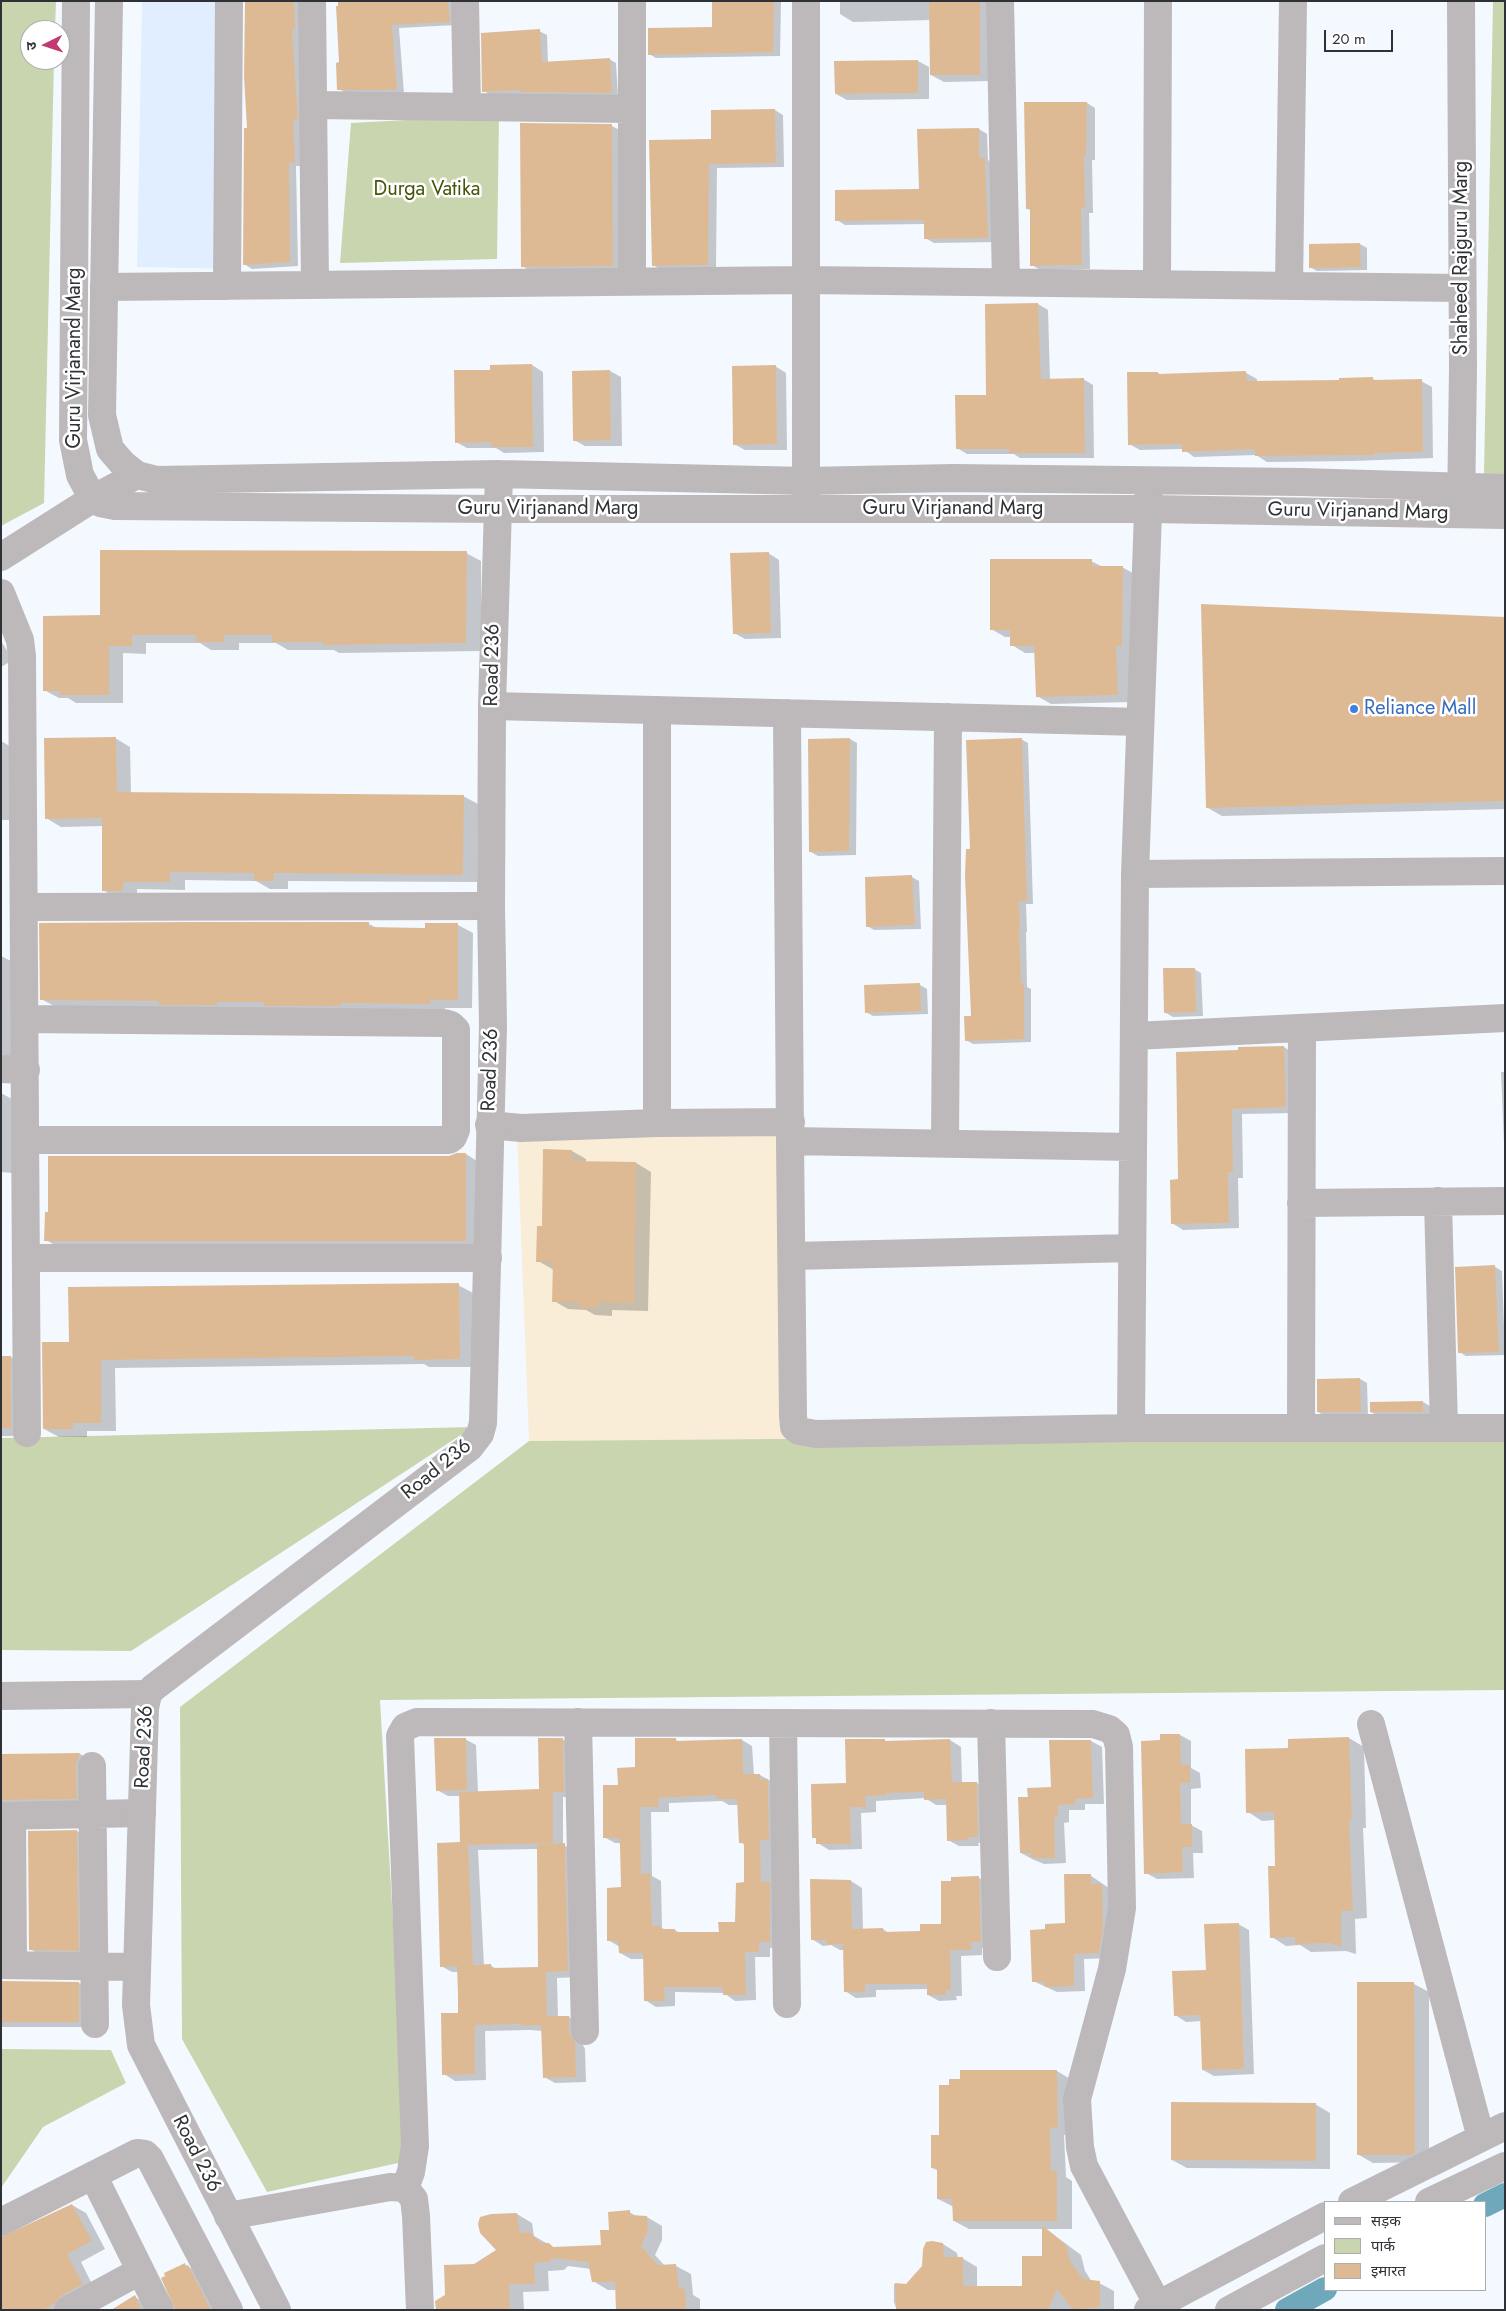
<!DOCTYPE html>
<html>
<head>
<meta charset="utf-8">
<style>
  body { margin:0 }
  #map { position:relative; width:1506px; height:2311px; overflow:hidden; background:#f4f9ff; font-family:Jost,"Noto Sans Devanagari",sans-serif }
  canvas { display:block }
  .frame { position:absolute; inset:0; border:2px solid #2e3135; pointer-events:none }
  .legend { position:absolute; left:1324px; top:2201px; width:162px; height:90px; box-sizing:border-box; background:#fff; border:1px solid #abadae; margin:0; padding:6px 9px; list-style:none; font-size:15px; color:#2e3135 }
  .legend li { display:flex; align-items:center; gap:10px; height:25px }
  .legend b { width:25px; border:1px solid #abadae }
  .north { position:absolute; left:20px; top:20px; width:50px; height:50px; box-sizing:border-box; background:#fff; border:1px solid #abadae; border-radius:50%; rotate:266deg; font-size:14px; font-weight:700; line-height:20px; text-align:center; color:#2e3135 }
  .north::after { content:''; display:block; margin:auto; width:18px; height:22px; background:#c33971; clip-path:polygon(50% 0,100% 100%,50% 72%,0 100%) }
  .scale { position:absolute; left:1324px; top:30px; width:69px; height:22px; box-sizing:border-box; border:2px solid #2e3135; border-top:0; padding-left:6px; font-size:15px; line-height:18px; white-space:nowrap; color:#2e3135; -webkit-text-stroke:4px #fff; paint-order:stroke }
</style>
</head>
<body>
<div id="map">
<canvas width="1506" height="2311"></canvas>
<div class="frame"></div>
<ul class="legend">
<li><b style="height:6px;background:#bdb8ba"></b>सड़क</li>
<li><b style="height:14px;background:#c9d5ae"></b>पार्क</li>
<li><b style="height:14px;background:#deba94"></b>इमारत</li>
</ul>
<div class="north">उ</div>
<div class="scale">20 m</div>
</div>
<script>
const context = document.querySelector('canvas').getContext('2d');
context.lineJoin = 'round';
function fill(path, color) {
  context.fillStyle = color;
  context.fill(path, 'evenodd');
}
function toPath(rows) {
  const path = new Path2D();
  for (const r of rows) {
    path.moveTo(r[0], r[1]);
    for (let i = 2; i < r.length; i += 2) path.lineTo(r[i], r[i + 1]);
  }
  return path;
}
function stroke(path, color, width, dash) {
  context.strokeStyle = color;
  context.lineWidth = width;
  context.lineCap = dash ? 'butt' : 'round';
  context.setLineDash(dash || []);
  context.stroke(path);
}
function write(font, color, halo, rows, align = 'center') {
  context.font = font + ' Jost,sans-serif';
  context.lineWidth = 5;
  context.setLineDash([]);
  context.textBaseline = 'middle';
  context.strokeStyle = halo;
  context.fillStyle = color;
  for (const [text, x, y, turn = 0] of rows) {
    context.save();
    context.translate(x, y);
    context.rotate((+turn || 0) * Math.PI / 180);
    context.textAlign = isNaN(turn) ? turn : align;
    if (halo) context.strokeText(text, 0, 0);
    context.fillText(text, 0, 0);
    context.restore();
  }
}
fill(toPath([
  [142,1,237,1,232,269,137,267]
]), '#e1eeff');
fill(toPath([
  [786,1127,791,1439,529,1441,517,1133]
]), '#f9edd8');
fill(toPath([
  [1,1,56,1,55,30,30,30,30,60,54,60,44,503,1,526],
  [1493,1,1505,1,1505,474,1484,474],
  [499,115,497,259,340,263,351,123],
  [473,1427,131,1651,1,1650,1,1438],
  [1505,1433,1505,1690,380,1700,407,2161,267,2192,182,2039,180,1707,529,1441],
  [1,2049,111,2050,126,2083,43,2127,1,2188]
]), '#c9d5ae');
fill(toPath([
  [246,1,301,1,302,166,296,166,298,266,252,269,244,264,249,129],
  [339,1,455,1,456,25,399,28,404,94,346,93,339,89,340,64],
  [713,1,781,1,780,56,656,58,649,54,713,29],
  [840,1,992,1,993,81,944,82,931,75,931,20,853,22,840,14],
  [539,31,547,35,548,63,609,59,616,63,618,96,528,95,525,94,491,95,484,91],
  [918,61,929,67,929,99,847,100,836,94],
  [1087,103,1095,108,1095,160,1092,160,1093,213,1089,213,1090,269,1040,270,1032,265,1031,211,1027,208],
  [775,110,783,115,784,167,717,168,716,269,661,270,653,265,712,140],
  [612,126,627,134,628,274,537,275,522,266],
  [979,129,987,134,988,160,994,164,996,242,934,243,925,238,925,224,845,225,837,220,920,191],
  [1360,244,1367,248,1367,270,1317,271,1310,267],
  [1038,304,1048,310,1050,380,1083,379,1093,385,1094,458,1020,458,1014,454,967,454,957,448,987,396,986,305],
  [532,365,543,372,544,452,504,453,496,448,467,448,456,442,491,371],
  [775,366,786,373,787,450,745,450,734,444],
  [610,371,621,377,622,446,585,446,574,440],
  [1158,373,1161,375,1246,373,1257,379,1257,383,1341,382,1341,379,1373,379,1377,381,1421,381,1432,387,1433,458,1352,461,1267,462,1256,455,1194,457,1183,449,1140,450,1129,444],
  [466,553,481,561,481,651,339,653,334,650,288,650,276,643,239,643,239,650,211,650,200,643,146,643,146,654,123,653,123,703,76,703,68,698,59,698,44,690,101,616],
  [768,553,779,560,781,638,745,639,734,633],
  [1091,561,1103,567,1122,567,1136,575,1131,702,1051,704,1037,696,1036,653,1025,653,1012,645,1012,637,1005,637,991,629],
  [1505,619,1505,809,1222,816,1208,808],
  [1,641,13,660,1,667],
  [115,738,130,747,131,793,463,796,478,804,477,882,288,881,288,889,270,889,256,881,185,880,185,890,137,889,137,899,118,899,103,890,104,826,61,827,46,818],
  [850,739,857,743,856,855,818,856,811,852],
  [1021,739,1028,743,1033,904,1026,904,1027,932,1026,932,1027,987,1031,989,1031,1042,973,1044,966,1040,972,1017,971,850],
  [1,741,13,748,13,820,1,820],
  [912,877,919,881,921,929,874,930,867,926],
  [369,924,377,928,426,929,426,924,458,925,473,933,472,1008,445,1008,444,1012,56,1007,41,999],
  [1,956,11,961,11,1061,1,1061],
  [1194,969,1201,973,1203,1016,1173,1017,1166,1013],
  [920,985,927,989,928,1014,873,1016,866,1012,865,986],
  [1284,1047,1295,1054,1297,1113,1242,1114,1243,1178,1238,1178,1239,1228,1183,1230,1172,1223,1179,1181,1239,1049],
  [1501,1072,1505,1072,1505,1167],
  [1,1093,12,1099,12,1173,1,1172],
  [572,1151,586,1159,586,1163,636,1163,651,1172,648,1311,612,1310,612,1316,595,1315,586,1310,568,1309,554,1301,554,1270,538,1261,543,1227],
  [466,1154,480,1163,481,1249,60,1248,46,1240],
  [1495,1267,1502,1271,1505,1355,1466,1356,1459,1352],
  [458,1285,473,1293,474,1367,429,1367,424,1364,115,1368,116,1431,87,1431,87,1437,59,1437,44,1429,70,1343],
  [1,1357,11,1357,25,1365,26,1436,1,1436],
  [1360,1379,1367,1383,1368,1416,1325,1416,1318,1412],
  [1423,1402,1430,1406,1430,1416,1378,1416,1371,1412],
  [1180,1735,1191,1741,1191,1768,1200,1773,1201,1788,1191,1789,1191,1825,1202,1831,1203,1853,1193,1853,1194,1878,1157,1879,1146,1873,1161,1741],
  [1349,1738,1364,1747,1366,1828,1363,1828,1367,1918,1355,1919,1356,1954,1346,1951,1311,1952,1300,1945,1286,1946,1272,1937,1277,1867,1275,1820,1262,1821,1248,1812,1290,1750],
  [465,1739,476,1745,478,1792,540,1790,562,1739,573,1746,575,1797,563,1797,563,1845,576,1851,579,1977,557,1978,558,2017,569,2017,580,2023,580,2039,585,2049,586,2082,555,2083,544,2077,543,2031,530,2030,485,2031,486,2080,455,2081,444,2074,459,2014,458,1972,452,1972,441,1966,461,1844,460,1796,448,1796,437,1790],
  [538,1849,539,1968,497,1969,491,1966,484,1966,478,1850],
  [676,1740,680,1742,742,1740,752,1746,754,1775,760,1775,771,1781,780,1845,771,1846,772,1884,781,1947,770,1948,770,1957,755,1957,756,2000,735,2001,724,1993,675,1992,675,2006,656,2007,645,2000,644,1959,631,1959,620,1953,620,1947,608,1940,622,1889,621,1843,615,1843,604,1837,619,1786,637,1768],
  [722,1801,729,1805,739,1805,740,1842,745,1845,745,1884,737,1923,720,1933,681,1934,675,1930,666,1930,662,1928,661,1881,652,1876,651,1812,669,1812,669,1803],
  [884,1740,887,1742,950,1740,961,1747,962,1783,977,1783,987,1789,989,1842,978,1843,979,1846,959,1846,948,1840,947,1805,936,1805,925,1798,876,1801,876,1812,861,1813,862,1849,829,1850,818,1843,818,1840,814,1837,847,1784],
  [1091,1741,1102,1747,1104,1804,1085,1804,1085,1810,1069,1810,1069,1822,1064,1823,1066,1863,1044,1864,1032,1859,1021,1853,1029,1798,1052,1789],
  [80,1754,91,1760,87,1804,1,1811,1,1757],
  [77,1831,88,1838,89,1956,41,1955,30,1949],
  [1090,1875,1113,1891,1110,1958,1084,1959,1085,1991,1057,1992,1033,1981,1046,1930,1066,1925],
  [979,1878,990,1884,992,1947,982,1948,982,1955,961,1956,962,1996,956,1996,957,2000,939,2001,928,1995,928,1989,876,1990,876,1997,856,1998,845,1991,845,1950,840,1950,831,1945,823,1946,812,1939,851,1881,862,1888,863,1930,883,1929,890,1934,921,1933,943,1925],
  [1238,1924,1249,1930,1254,2074,1214,2076,1203,2070,1202,2021,1186,2022,1175,2015],
  [1,1982,79,1983,90,1989,90,2027,1,2027],
  [1414,1984,1429,1992,1429,2162,1373,2163,1359,2155],
  [1057,2071,1072,2080,1072,2135,1064,2135,1066,2177,1072,2181,1072,2229,1046,2229,1081,2255,1085,2271,1092,2282,1099,2283,1114,2291,1114,2310,897,2310,894,2302,894,2284,906,2285,943,2244,957,2253,958,2258,962,2258,977,2267,977,2287,1024,2287,1043,2258,1043,2229,969,2229,954,2221,954,2207,938,2199,939,2171,932,2168,950,2086],
  [1315,2104,1330,2113,1330,2169,1187,2168,1172,2160],
  [72,2205,86,2213,105,2249,81,2262,96,2292,69,2310,1,2310],
  [629,2212,638,2217,647,2217,662,2226,662,2240,655,2255,665,2266,676,2266,691,2274,693,2295,700,2299,700,2310,616,2310,616,2290,608,2290,593,2281,591,2269,568,2266,564,2270,548,2271,549,2291,523,2292,524,2310,440,2310,446,2296,475,2265,498,2251,517,2214,532,2223,534,2236,555,2248,602,2246,610,2231],
  [185,2265,202,2274,220,2310,177,2310],
  [135,2297,149,2305,152,2310,113,2310]
]), '#0003');
stroke(toPath([
  [1485,2205,1505,2195],
  [1287,2310,1325,2289]
]), '#6fa8bb', 24);
fill(toPath([
  [245,1,294,1,295,29,292,30,298,119,293,120,295,162,289,163,290,262,243,265,244,128,247,128,244,77],
  [338,1,448,1,450,22,392,25,397,90,337,90,336,63,339,62,336,6,338,6],
  [774,1,773,52,648,55,648,28,712,27,712,2],
  [929,1,980,1,980,75,930,75],
  [540,29,542,62,610,58,612,93,520,92,520,90,482,92,481,33],
  [918,60,918,93,835,94,834,61],
  [1024,102,1087,102,1086,156,1084,156,1085,208,1081,208,1082,265,1030,266,1030,209,1026,209],
  [775,109,776,163,709,164,708,265,652,266,649,140,711,139,711,110],
  [520,123,612,124,613,266,521,267],
  [979,128,979,158,985,158,988,238,924,239,924,220,835,221,835,190,919,189,917,129],
  [1360,243,1361,267,1309,268,1309,244],
  [1038,303,1041,379,1084,378,1085,453,1009,453,1009,449,956,449,955,395,986,395,985,304],
  [532,364,533,447,492,447,491,442,455,443,454,370,490,370,490,365],
  [776,365,777,444,733,445,732,366],
  [610,370,611,440,573,441,572,371],
  [1246,371,1247,381,1339,380,1339,378,1373,377,1373,380,1422,379,1423,452,1374,453,1374,455,1255,456,1255,449,1182,452,1182,444,1128,445,1127,372,1158,372,1158,374],
  [100,550,467,551,466,643,323,645,323,642,272,642,272,635,224,635,225,642,195,642,196,635,132,635,132,646,109,646,109,695,60,695,60,691,43,691,43,616,100,615],
  [769,552,771,633,733,634,730,553],
  [990,559,1092,559,1092,566,1123,566,1122,646,1116,646,1118,695,1036,697,1034,646,1010,646,1010,630,990,630],
  [1201,604,1505,617,1505,801,1206,808],
  [116,737,117,792,464,795,463,875,274,873,274,881,254,881,254,873,170,872,170,882,123,882,123,891,102,891,102,818,45,819,44,738],
  [850,738,849,851,809,852,808,739],
  [1022,738,1027,901,1019,901,1020,929,1019,929,1021,984,1024,984,1024,1039,965,1041,964,1016,971,1016,965,876,966,849,970,849,966,740],
  [912,875,915,925,866,927,865,877],
  [185,922,369,922,369,927,425,928,425,923,458,923,458,1000,430,1000,430,1004,341,1003,341,1006,264,1006,264,1002,217,1002,217,1005,159,1005,159,1001,40,1000,39,923],
  [1163,968,1195,968,1196,1012,1164,1013],
  [920,983,921,1011,865,1013,864,985],
  [1284,1046,1286,1107,1232,1109,1233,1172,1228,1172,1229,1223,1171,1224,1170,1180,1178,1179,1176,1052,1238,1050,1238,1047],
  [543,1149,572,1150,572,1161,636,1162,634,1303,598,1302,598,1308,579,1308,579,1302,552,1302,553,1262,536,1262,537,1226,542,1226],
  [457,1153,466,1153,466,1241,44,1241,45,1212,48,1212,48,1156,449,1156],
  [1495,1265,1499,1352,1458,1353,1455,1267],
  [459,1283,460,1359,414,1360,414,1356,101,1360,101,1423,73,1423,73,1429,43,1429,42,1342,69,1342,68,1287],
  [1,1356,11,1356,11,1428,1,1428],
  [1360,1378,1361,1412,1317,1412,1317,1379],
  [1423,1401,1423,1412,1370,1412,1370,1402],
  [1160,1734,1180,1734,1181,1765,1190,1765,1190,1783,1180,1783,1181,1824,1192,1824,1192,1847,1182,1847,1183,1872,1144,1874,1141,1741,1160,1740],
  [1349,1737,1352,1820,1349,1820,1353,1911,1341,1911,1341,1947,1330,1943,1295,1944,1295,1937,1270,1938,1268,1866,1275,1866,1274,1812,1246,1813,1245,1749,1288,1748,1288,1739],
  [434,1738,466,1738,467,1790,436,1791],
  [538,1738,563,1738,564,1792,553,1792,553,1843,468,1845,473,1965,491,1964,492,1968,538,1967,537,1844,565,1843,568,1971,546,1972,547,2016,569,2016,569,2032,575,2042,576,2077,543,2078,541,2025,521,2026,521,2024,475,2025,475,2074,442,2075,441,2013,458,2013,458,1995,457,1966,440,1967,437,1843,460,1842,459,1792,539,1789],
  [635,1738,676,1738,676,1741,742,1739,743,1774,760,1774,760,1780,768,1779,769,1840,760,1840,761,1882,770,1882,770,1942,759,1942,759,1952,745,1952,746,1995,723,1995,723,1987,664,1987,665,2001,644,2001,643,1953,619,1953,618,1941,607,1941,607,1888,621,1887,620,1846,619,1838,603,1838,603,1785,618,1785,617,1768,635,1767],
  [716,1795,717,1799,737,1799,739,1843,744,1843,744,1882,736,1883,735,1922,718,1922,719,1932,675,1932,675,1929,661,1929,661,1926,652,1926,650,1873,641,1874,640,1807,659,1807,658,1798],
  [845,1739,885,1739,885,1741,950,1739,952,1782,977,1782,978,1837,968,1837,968,1840,947,1841,946,1799,924,1800,924,1792,886,1793,886,1795,865,1796,866,1807,850,1807,851,1844,816,1844,816,1838,812,1838,811,1784,846,1783],
  [1049,1740,1091,1740,1093,1798,1075,1799,1075,1804,1058,1805,1058,1817,1054,1817,1055,1858,1031,1858,1031,1853,1020,1853,1018,1797,1028,1797,1027,1788,1051,1787],
  [80,1753,76,1766,77,1799,1,1800,1,1754],
  [77,1830,79,1951,29,1950,28,1831],
  [1064,1874,1091,1874,1091,1884,1102,1884,1103,1928,1099,1953,1074,1954,1074,1986,1045,1987,1044,1982,1032,1982,1030,1930,1045,1929,1045,1924,1065,1923],
  [979,1876,981,1942,971,1942,971,1950,950,1950,951,1990,946,1990,946,1995,927,1995,927,1984,865,1984,865,1992,844,1992,843,1944,827,1945,827,1940,811,1940,810,1879,851,1880,852,1929,883,1928,883,1932,920,1931,920,1924,941,1924,941,1881,951,1881,951,1877],
  [1239,1923,1244,2069,1202,2070,1200,2015,1174,2016,1172,1971,1206,1970,1204,1924],
  [1,1981,79,1982,79,2022,1,2022],
  [1357,1982,1414,1982,1415,2153,1411,2155,1357,2155],
  [960,2070,1057,2070,1058,2127,1050,2128,1051,2171,1057,2171,1057,2221,953,2221,952,2199,937,2199,937,2168,931,2168,931,2135,939,2135,939,2085,949,2085,949,2079,960,2079],
  [1171,2102,1316,2103,1316,2161,1171,2160],
  [72,2204,92,2241,67,2254,83,2284,61,2296,54,2304,43,2310,1,2310,1,2237],
  [630,2210,630,2215,647,2216,648,2231,641,2246,658,2265,676,2264,679,2288,685,2289,686,2310,616,2310,615,2282,592,2282,588,2262,553,2258,549,2262,534,2263,535,2284,509,2284,510,2310,436,2310,435,2301,445,2295,444,2265,474,2264,496,2250,480,2233,478,2224,480,2217,491,2214,517,2213,520,2233,530,2232,541,2243,549,2243,553,2247,601,2245,600,2230,609,2230,608,2212],
  [1042,2225,1066,2245,1070,2261,1083,2279,1100,2281,1100,2307,1073,2310,1057,2289,1048,2310,896,2310,895,2283,906,2284,922,2266,923,2249,926,2242,932,2241,943,2243,944,2257,963,2257,963,2286,1022,2286,1022,2256,1042,2256],
  [185,2263,186,2266,188,2265,211,2310,175,2310,161,2278,165,2276,164,2273],
  [135,2295,142,2310,111,2310]
]), '#deba94');
stroke(toPath([
  [312,1,315,285],
  [465,1,467,107],
  [1000,1,1006,282],
  [1461,1,1463,368,1461,510],
  [313,105,632,109],
  [632,281,632,1],
  [1157,284,1158,1],
  [227,286,229,1],
  [1289,286,1293,1],
  [104,287,805,280,1462,288],
  [806,505,806,1],
  [1,557,94,498,137,475],
  [1,593,20,640,22,656,27,1433],
  [492,706,1140,722],
  [657,710,657,1123],
  [787,713,790,1141,1133,1147],
  [1135,874,1505,871],
  [25,907,491,906],
  [25,1019,444,1023,451,1025,456,1030,456,1130,453,1137,449,1140,26,1140],
  [1134,1036,1505,1018],
  [1,1069,26,1070],
  [489,1125,521,1128,657,1123,791,1122],
  [790,1141,793,1416,794,1427,799,1431,816,1434,1131,1428,1505,1428],
  [945,1143,948,717],
  [1438,1201,1444,1428],
  [1301,1203,1505,1201],
  [792,1256,1132,1248],
  [26,1258,488,1258],
  [1131,1428,1135,874,1149,485],
  [1301,1428,1302,1028],
  [1,1696,148,1694],
  [578,1722,585,2031],
  [783,1723,787,2004],
  [991,1723,997,1957],
  [1371,1724,1481,2138],
  [92,1766,95,2024],
  [1,1816,142,1813],
  [12,1816,13,1965],
  [1,1965,137,1967],
  [93,2175,160,2310],
  [405,2188,411,2172,415,2146,400,1736,405,1727,417,1722,1093,1724,1109,1729,1116,1735,1119,1747,1122,1908,1112,1969,1077,2099,1080,2147,1084,2166,1158,2305],
  [1352,2202,1505,2126],
  [1429,2202,1505,2166],
  [228,2216,390,2187,405,2188,414,2199,416,2216,420,2310],
  [1,2222,137,2153,145,2154,150,2159,229,2310],
  [68,2310,140,2271],
  [1148,2310,1325,2216],
  [1229,2310,1325,2258]
]), '#bdb8ba', 28);
stroke(toPath([
  [76,1,73,440,80,475,87,488,100,503,115,506,497,509,1149,509,1505,515],
  [109,1,102,415,110,449,123,464,137,475,157,480,499,474,806,481,953,478,1301,482,1505,488],
  [277,2310,141,2045,136,2005,145,1708,148,1694,153,1688,470,1447,480,1434,483,1423,493,1026,491,906,492,706,499,474]
]), '#bdb8ba', 28);
for (const [x, y, r, color] of [
  [1354,709,5,"#3f7fe0"]
]) {
  const dot = new Path2D();
  dot.arc(x, y, r, 0, 2 * Math.PI);
  context.fillStyle = color;
  context.fill(dot);
  stroke(dot, '#fff', 2);
}
write('20px', '#455408', '#fff', [
  ["Durga Vatika",427,190]
]);
write('20px', '#2e3135', '#fff', [
  ["Shaheed Rajguru Marg",1462,258,-90],
  ["Guru Virjanand Marg",75,358,-90],
  ["Guru Virjanand Marg",548,509],
  ["Guru Virjanand Marg",953,509],
  ["Guru Virjanand Marg",1358,512,1],
  ["Road 236",493,665,-89],
  ["Road 236",491,1070,-88],
  ["Road 236",437,1470,-39],
  ["Road 236",145,1747,-87],
  ["Road 236",196,2154,63]
]);
write('20px', '#366cbe', '#fff', [
  ["Reliance Mall",1364,709]
], 'left');
</script>
</body>
</html>
